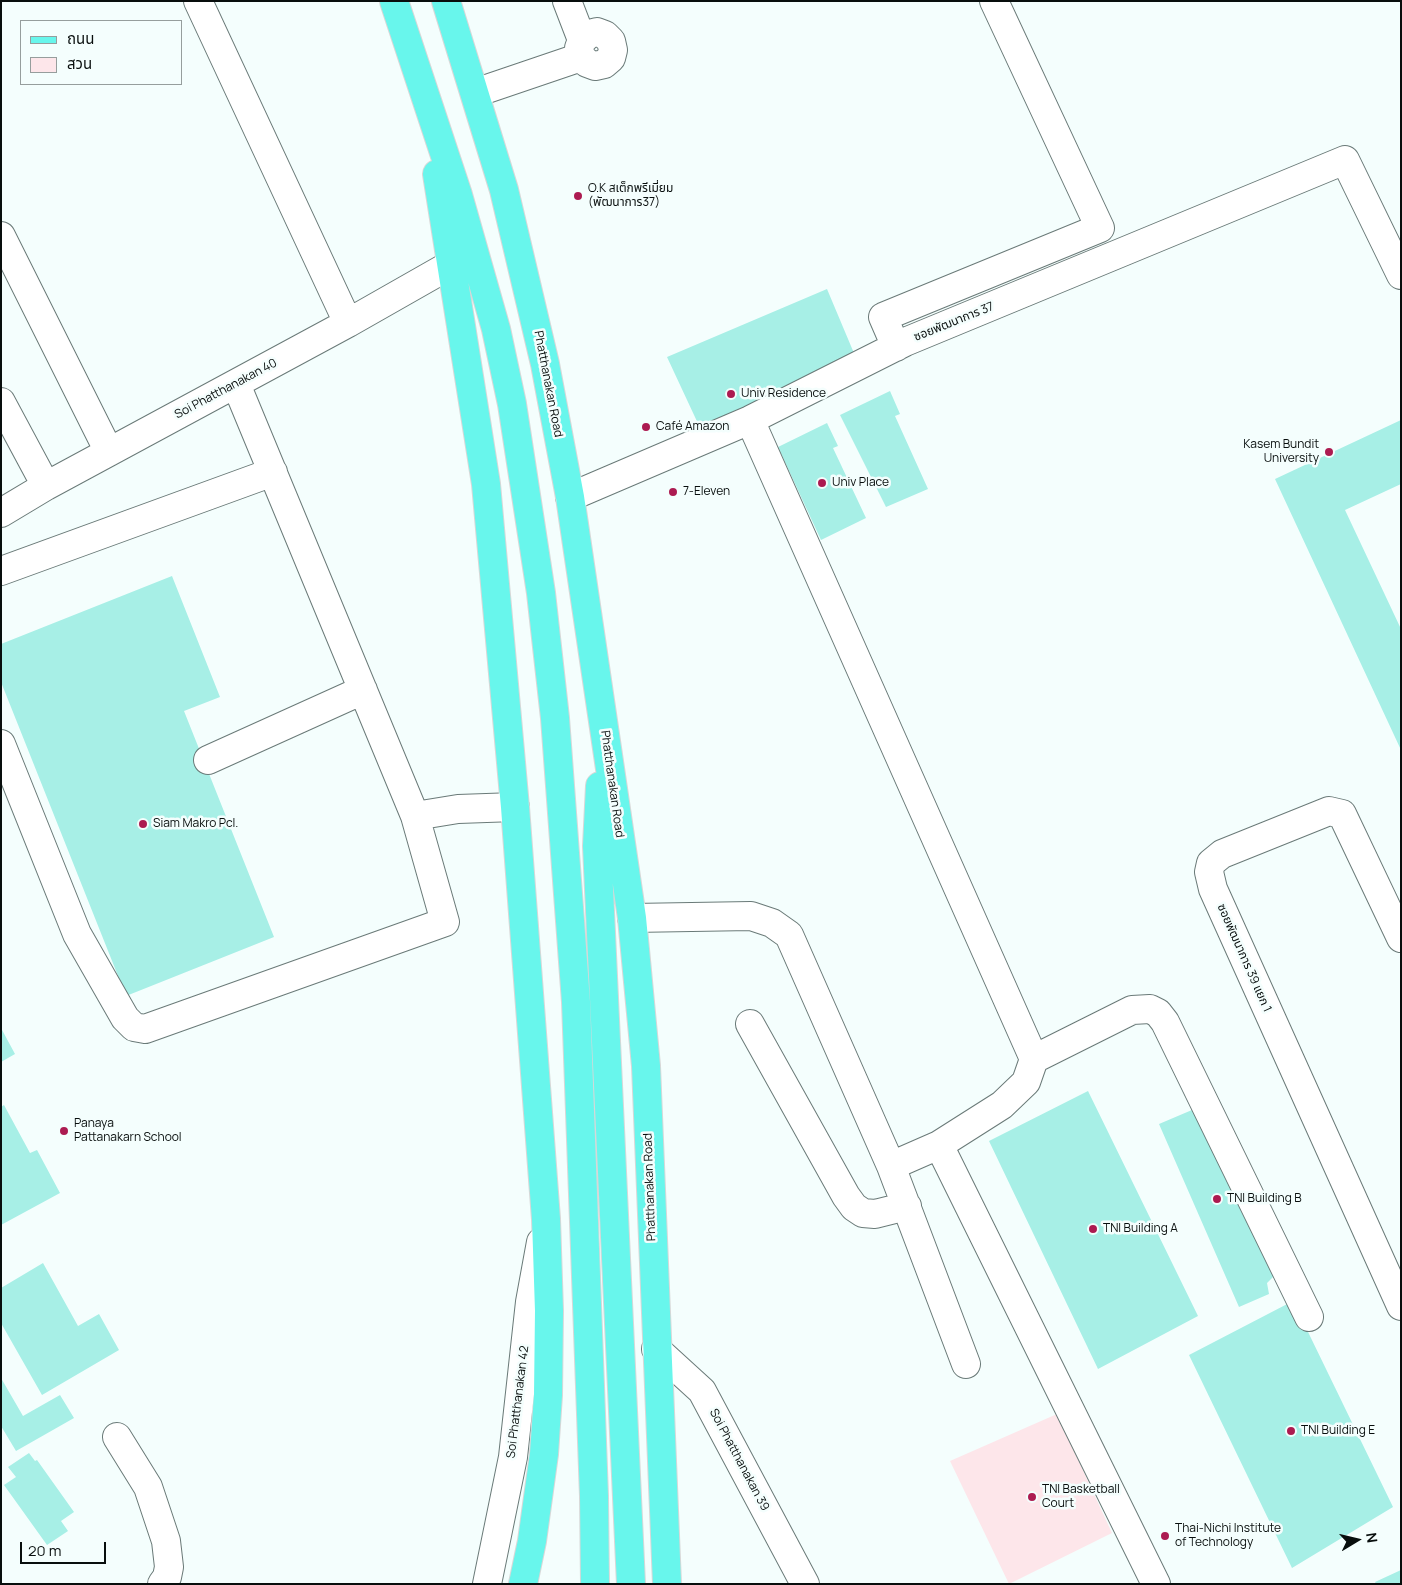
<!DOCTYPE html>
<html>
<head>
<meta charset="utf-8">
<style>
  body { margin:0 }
  #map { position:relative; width:1402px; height:1585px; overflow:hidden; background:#f4fefd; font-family:Manrope,"Noto Sans Thai",sans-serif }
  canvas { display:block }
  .frame { position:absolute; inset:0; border:2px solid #080e0d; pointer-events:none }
  .legend { position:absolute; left:20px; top:20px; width:162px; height:65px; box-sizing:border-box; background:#f4fefd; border:1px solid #969e9d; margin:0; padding:6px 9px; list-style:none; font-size:15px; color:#080e0d }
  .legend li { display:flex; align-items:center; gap:10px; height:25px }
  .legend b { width:25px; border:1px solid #969e9d }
  .north { position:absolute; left:1332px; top:1515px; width:50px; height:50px; -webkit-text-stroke:4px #f4fefd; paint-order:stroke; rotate:81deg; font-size:14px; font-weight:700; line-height:20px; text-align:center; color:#080e0d }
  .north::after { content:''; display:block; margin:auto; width:18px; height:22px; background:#080e0d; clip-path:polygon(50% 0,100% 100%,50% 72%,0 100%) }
  .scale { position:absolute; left:20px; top:1542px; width:86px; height:22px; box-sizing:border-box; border:2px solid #080e0d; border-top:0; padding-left:6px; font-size:15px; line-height:18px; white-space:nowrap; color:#080e0d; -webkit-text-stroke:4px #f4fefd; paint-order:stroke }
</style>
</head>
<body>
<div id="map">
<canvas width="1402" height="1585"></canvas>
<div class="frame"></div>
<ul class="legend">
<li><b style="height:6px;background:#68f6ec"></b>ถนน</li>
<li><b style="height:14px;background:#fde6ea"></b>สวน</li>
</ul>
<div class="north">N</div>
<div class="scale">20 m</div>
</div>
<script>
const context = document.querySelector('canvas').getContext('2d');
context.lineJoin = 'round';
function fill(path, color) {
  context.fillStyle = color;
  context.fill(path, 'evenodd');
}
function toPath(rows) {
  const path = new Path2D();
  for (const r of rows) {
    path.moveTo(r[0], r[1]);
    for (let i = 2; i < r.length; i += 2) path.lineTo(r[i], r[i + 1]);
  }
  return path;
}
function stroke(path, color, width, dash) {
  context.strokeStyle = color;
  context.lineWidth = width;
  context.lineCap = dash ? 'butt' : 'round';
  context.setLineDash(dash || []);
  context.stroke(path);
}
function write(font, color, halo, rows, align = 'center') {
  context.font = font + ' Manrope,"Noto Sans Thai",sans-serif';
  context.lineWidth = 5;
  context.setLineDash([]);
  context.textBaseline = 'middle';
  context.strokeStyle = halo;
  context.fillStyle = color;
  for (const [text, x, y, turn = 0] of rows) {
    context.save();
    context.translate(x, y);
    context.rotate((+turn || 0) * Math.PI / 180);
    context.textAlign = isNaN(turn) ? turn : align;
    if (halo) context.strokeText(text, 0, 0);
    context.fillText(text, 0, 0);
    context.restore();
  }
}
fill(toPath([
  [1057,1414,1112,1533,1009,1584,950,1461]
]), '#fde6ea');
fill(toPath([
  [827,289,856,358,701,430,667,357],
  [890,391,900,414,895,416,928,489,886,507,840,415],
  [1401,420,1401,484,1345,510,1401,629,1401,750,1275,479],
  [827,423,838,446,833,448,866,518,821,540,778,447],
  [172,576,220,697,184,711,274,937,126,996,1,682,1,644],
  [1,1028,15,1054,1,1062],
  [1088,1091,1198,1316,1098,1369,989,1141],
  [4,1105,30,1153,37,1150,60,1193,1,1225,1,1107],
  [1199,1107,1277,1273,1267,1283,1269,1294,1239,1307,1159,1124],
  [43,1263,78,1326,99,1314,119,1350,42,1395,1,1323,1,1288],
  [1293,1301,1393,1507,1292,1568,1189,1355],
  [1,1378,23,1416,60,1395,74,1418,16,1451,1,1426],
  [29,1453,35,1461,37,1460,74,1512,61,1521,68,1531,47,1545,4,1485,16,1477,8,1467],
  [1401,1570,1401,1584,1376,1584,1375,1582]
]), '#a7efe6');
const minor = toPath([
  [198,1,348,323],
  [567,1,582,40,579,48,581,57,587,63,595,66,604,64,611,58,613,50,611,41,605,35,597,32,589,34,582,40],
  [475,93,581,57],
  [1,236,109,452],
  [896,347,883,317,1100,228,994,1],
  [1,402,46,486],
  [750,420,1034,1059,1026,1082,1002,1105,939,1145,891,1166],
  [570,497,750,420,905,342,1345,160,1401,275],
  [1,513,46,486,348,323,450,265],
  [1,571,273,472],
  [1,744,77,934,125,1018,134,1027,145,1029,445,922,415,816,236,384],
  [208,760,363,690],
  [415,816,458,809,515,807],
  [632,918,751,916,772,923,789,935,891,1166,966,1364],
  [1401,938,1342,814,1329,811,1222,854,1211,863,1209,872,1213,889,1401,1306],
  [750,1024,846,1196,854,1207,863,1213,875,1214,907,1206],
  [1034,1059,1132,1010,1150,1009,1158,1013,1165,1022,1309,1317],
  [939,1145,1156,1584],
  [656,1349,702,1391,805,1584],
  [117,1437,148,1487,166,1541,169,1567,167,1577,162,1584],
  [487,1584,513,1457,530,1302,541,1242]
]);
const major = toPath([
  [394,1,458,195,496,329,512,404,541,593,555,718,576,1002,594,1496,595,1584],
  [446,1,504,190,545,364,570,497,632,918,646,1066,667,1584],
  [437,174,486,484,515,807,546,1219,549,1311,548,1395,544,1454,532,1541,523,1584],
  [600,786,597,846,631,1584]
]);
stroke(minor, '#6a7a78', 30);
stroke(major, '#d7d8d8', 30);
stroke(minor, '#fff', 28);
stroke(major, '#68f6ec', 28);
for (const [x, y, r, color] of [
  [578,196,5,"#ac1b51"],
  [731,394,5,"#ac1b51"],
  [646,427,5,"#ac1b51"],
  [1329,452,5,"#ac1b51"],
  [822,483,5,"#ac1b51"],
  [673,492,5,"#ac1b51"],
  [143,824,5,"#ac1b51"],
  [64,1131,5,"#ac1b51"],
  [1217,1199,5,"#ac1b51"],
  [1093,1229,5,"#ac1b51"],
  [1291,1431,5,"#ac1b51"],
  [1032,1497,5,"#ac1b51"],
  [1165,1536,5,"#ac1b51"]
]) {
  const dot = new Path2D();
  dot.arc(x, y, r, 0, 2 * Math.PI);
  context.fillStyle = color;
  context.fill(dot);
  stroke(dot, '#f4fefd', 2);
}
write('12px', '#080e0d', '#f4fefd', [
  ["O.K สเต็กพรีเมี่ยม",588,189],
  ["(พัฒนาการ37)",588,203],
  ["Univ Residence",741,394],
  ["Café Amazon",656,427],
  ["Kasem Bundit",1319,445,"right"],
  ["University",1319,459,"right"],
  ["Univ Place",832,483],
  ["7-Eleven",683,492],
  ["Siam Makro Pcl.",153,824],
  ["Panaya",74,1124],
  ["Pattanakarn School",74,1138],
  ["TNI Building B",1227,1199],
  ["TNI Building A",1103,1229],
  ["TNI Building E",1301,1431],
  ["TNI Basketball",1042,1490],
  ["Court",1042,1504],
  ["Thai-Nichi Institute",1175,1529],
  ["of Technology",1175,1543]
], 'left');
write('12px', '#080e0d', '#f4fefd', [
  ["ซอยพัฒนาการ 37",954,322,-22],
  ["Phatthanakan Road",548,384,79],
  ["Soi Phatthanakan 40",226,389,-28],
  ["Phatthanakan Road",612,784,82],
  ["ซอยพัฒนาการ 39 แยก 1",1244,958,66],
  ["Phatthanakan Road",650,1187,-92],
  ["Soi Phatthanakan 42",518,1402,-83],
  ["Soi Phatthanakan 39",739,1460,62]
]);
</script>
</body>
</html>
